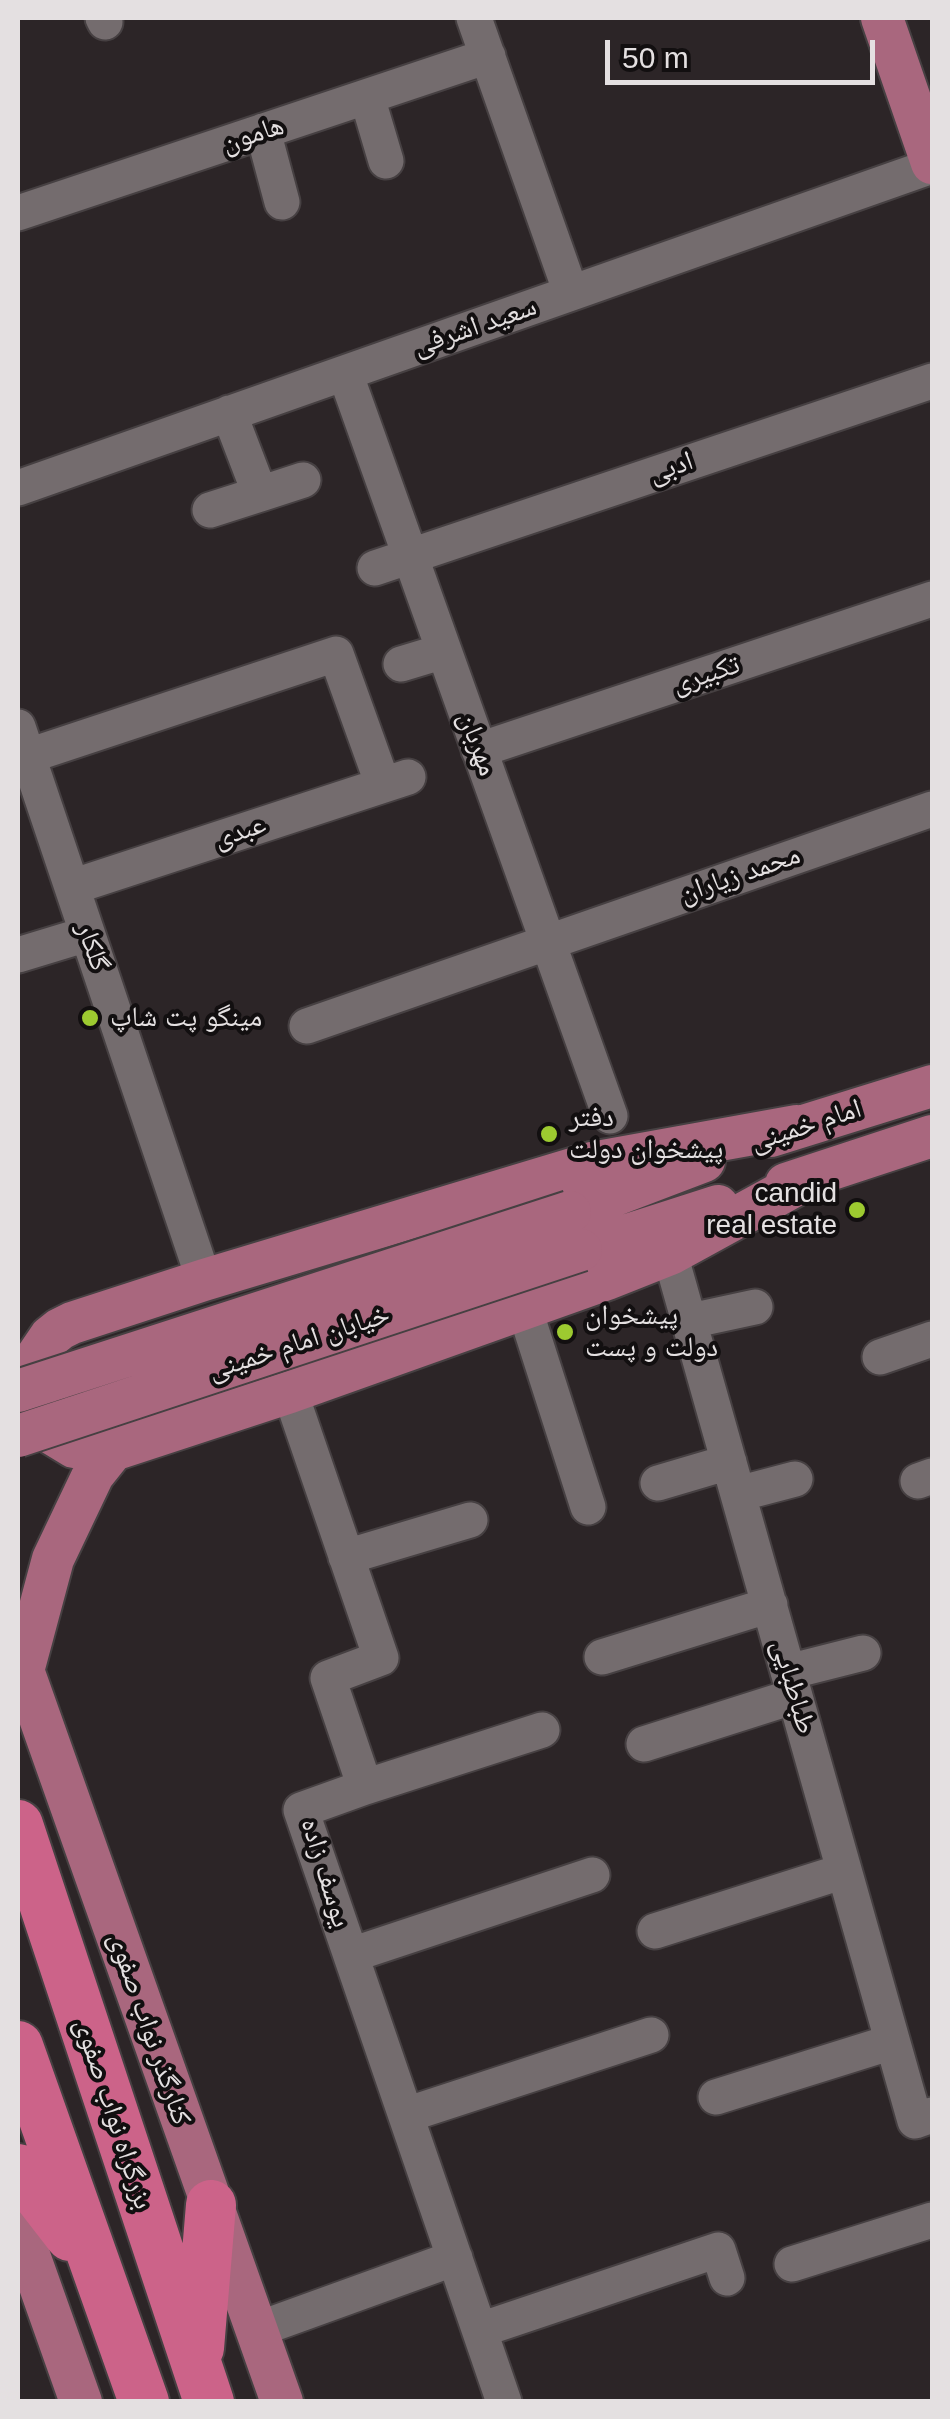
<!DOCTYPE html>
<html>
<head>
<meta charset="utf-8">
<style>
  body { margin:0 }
  #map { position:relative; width:950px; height:2419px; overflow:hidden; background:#2c2527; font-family:Helvetica,sans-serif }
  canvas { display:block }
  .frame { position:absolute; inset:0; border:20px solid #e4e0e1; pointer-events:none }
  .scale { position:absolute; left:605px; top:40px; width:270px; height:45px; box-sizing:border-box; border:5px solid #e4e0e1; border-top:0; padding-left:12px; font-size:30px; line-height:35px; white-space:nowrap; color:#e4e0e1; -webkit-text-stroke:8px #120f10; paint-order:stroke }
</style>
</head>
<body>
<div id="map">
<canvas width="950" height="2419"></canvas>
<div class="frame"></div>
<div class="scale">50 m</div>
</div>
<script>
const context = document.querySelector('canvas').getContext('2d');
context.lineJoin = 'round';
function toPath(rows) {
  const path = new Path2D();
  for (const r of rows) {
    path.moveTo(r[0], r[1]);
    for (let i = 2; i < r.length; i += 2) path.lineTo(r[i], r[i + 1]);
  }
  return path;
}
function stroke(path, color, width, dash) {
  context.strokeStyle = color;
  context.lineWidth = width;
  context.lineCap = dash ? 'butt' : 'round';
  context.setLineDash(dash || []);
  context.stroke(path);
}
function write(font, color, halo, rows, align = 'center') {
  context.font = font + ' Helvetica,"Noto Naskh Arabic",sans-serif';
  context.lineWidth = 8;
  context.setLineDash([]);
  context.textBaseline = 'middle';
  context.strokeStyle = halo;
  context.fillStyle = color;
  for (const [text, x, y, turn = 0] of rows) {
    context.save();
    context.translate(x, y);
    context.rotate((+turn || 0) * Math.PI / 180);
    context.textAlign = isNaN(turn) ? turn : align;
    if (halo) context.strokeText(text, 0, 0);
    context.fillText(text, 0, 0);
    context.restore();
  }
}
const minor = toPath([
  [103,18,105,22],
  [474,18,571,293],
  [367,97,386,161],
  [263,131,282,202],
  [18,213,488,56],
  [345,373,610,1116],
  [18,488,932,166],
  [260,494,303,480],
  [210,510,260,494,229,413],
  [375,568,932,381],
  [401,664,444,651],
  [18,727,204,1280],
  [479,750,932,599],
  [28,756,336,654,383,785],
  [72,887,408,777],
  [18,955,87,934],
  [307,1026,932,809],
  [670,1254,915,2121,932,2115],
  [524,1307,588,1507],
  [690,1321,755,1307],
  [880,1357,932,1339],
  [290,1392,381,1658,328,1678,365,1787,301,1810,504,2402],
  [918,1481,932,1476],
  [658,1483,729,1462],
  [738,1494,795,1479],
  [346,1557,470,1520],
  [602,1657,770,1605],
  [788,1672,863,1653],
  [644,1744,795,1696],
  [365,1787,542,1730],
  [655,1931,844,1871],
  [351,1955,592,1875],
  [716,2097,892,2042],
  [406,2115,651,2035],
  [792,2264,932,2220],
  [256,2330,455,2258],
  [480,2330,718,2250,727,2278]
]);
const major = toPath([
  [882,18,932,163],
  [797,1126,592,1163,204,1280,72,1323,60,1329,50,1337,35,1359,30,1385,35,1411,51,1433,74,1447,100,1452,113,1450,290,1392,607,1279,670,1254,814,1175],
  [771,1136,932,1086],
  [786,1184,932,1136],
  [570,1212,704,1161],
  [581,1250,718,1206],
  [18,1656,282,2402],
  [23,1671,53,1559,93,1475,113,1450],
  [18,2224,81,2402]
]);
const highway = toPath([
  [18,1825,209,2402],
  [18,2046,144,2402],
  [18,2169,70,2236],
  [199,2348,211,2205]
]);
stroke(minor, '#464042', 39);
stroke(major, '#464042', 46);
stroke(highway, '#464042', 54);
stroke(minor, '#746c6e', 35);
stroke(major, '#a9677e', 42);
stroke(highway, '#cc6389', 50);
const majorBridge = toPath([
  [18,1391,570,1212],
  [18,1436,581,1250]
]);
stroke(majorBridge, '#464042', 46, []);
stroke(majorBridge, '#a9677e', 42);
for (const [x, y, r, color] of [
  [90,1018,10,"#9dca30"],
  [549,1134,10,"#9dca30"],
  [857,1210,10,"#9dca30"],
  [565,1332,10,"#9dca30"]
]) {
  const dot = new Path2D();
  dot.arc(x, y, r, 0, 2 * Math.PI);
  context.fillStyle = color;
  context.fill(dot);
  stroke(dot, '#120f10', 4);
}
write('28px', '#e4e0e1', '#120f10', [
  ["هامون",253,135,-18],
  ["سعید اشرفی",475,327,-19],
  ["ادبی",671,468,-19],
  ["تکبیری",706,675,-18],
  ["مهربان",477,744,70],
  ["عبدی",240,832,-18],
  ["محمد زیاران",740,875,-19],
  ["گلکار",92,947,71],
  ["امام خمینی",806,1126,-18],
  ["خیابان امام خمینی",299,1343,-18],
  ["طباطبایی",793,1687,74],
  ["یوسف زاده",325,1873,73],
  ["کنارگذر نواب صفوی",149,2029,71],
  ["بزرگراه نواب صفوی",113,2114,72]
]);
write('28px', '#e4e0e1', '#120f10', [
  ["مینگو پت شاپ",110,1018],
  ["دفتر",569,1118],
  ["پیشخوان دولت",569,1150],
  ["candid",837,1194,"right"],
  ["real estate",837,1226,"right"],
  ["پیشخوان",585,1316],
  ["دولت و پست",585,1348]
], 'left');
</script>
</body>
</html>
